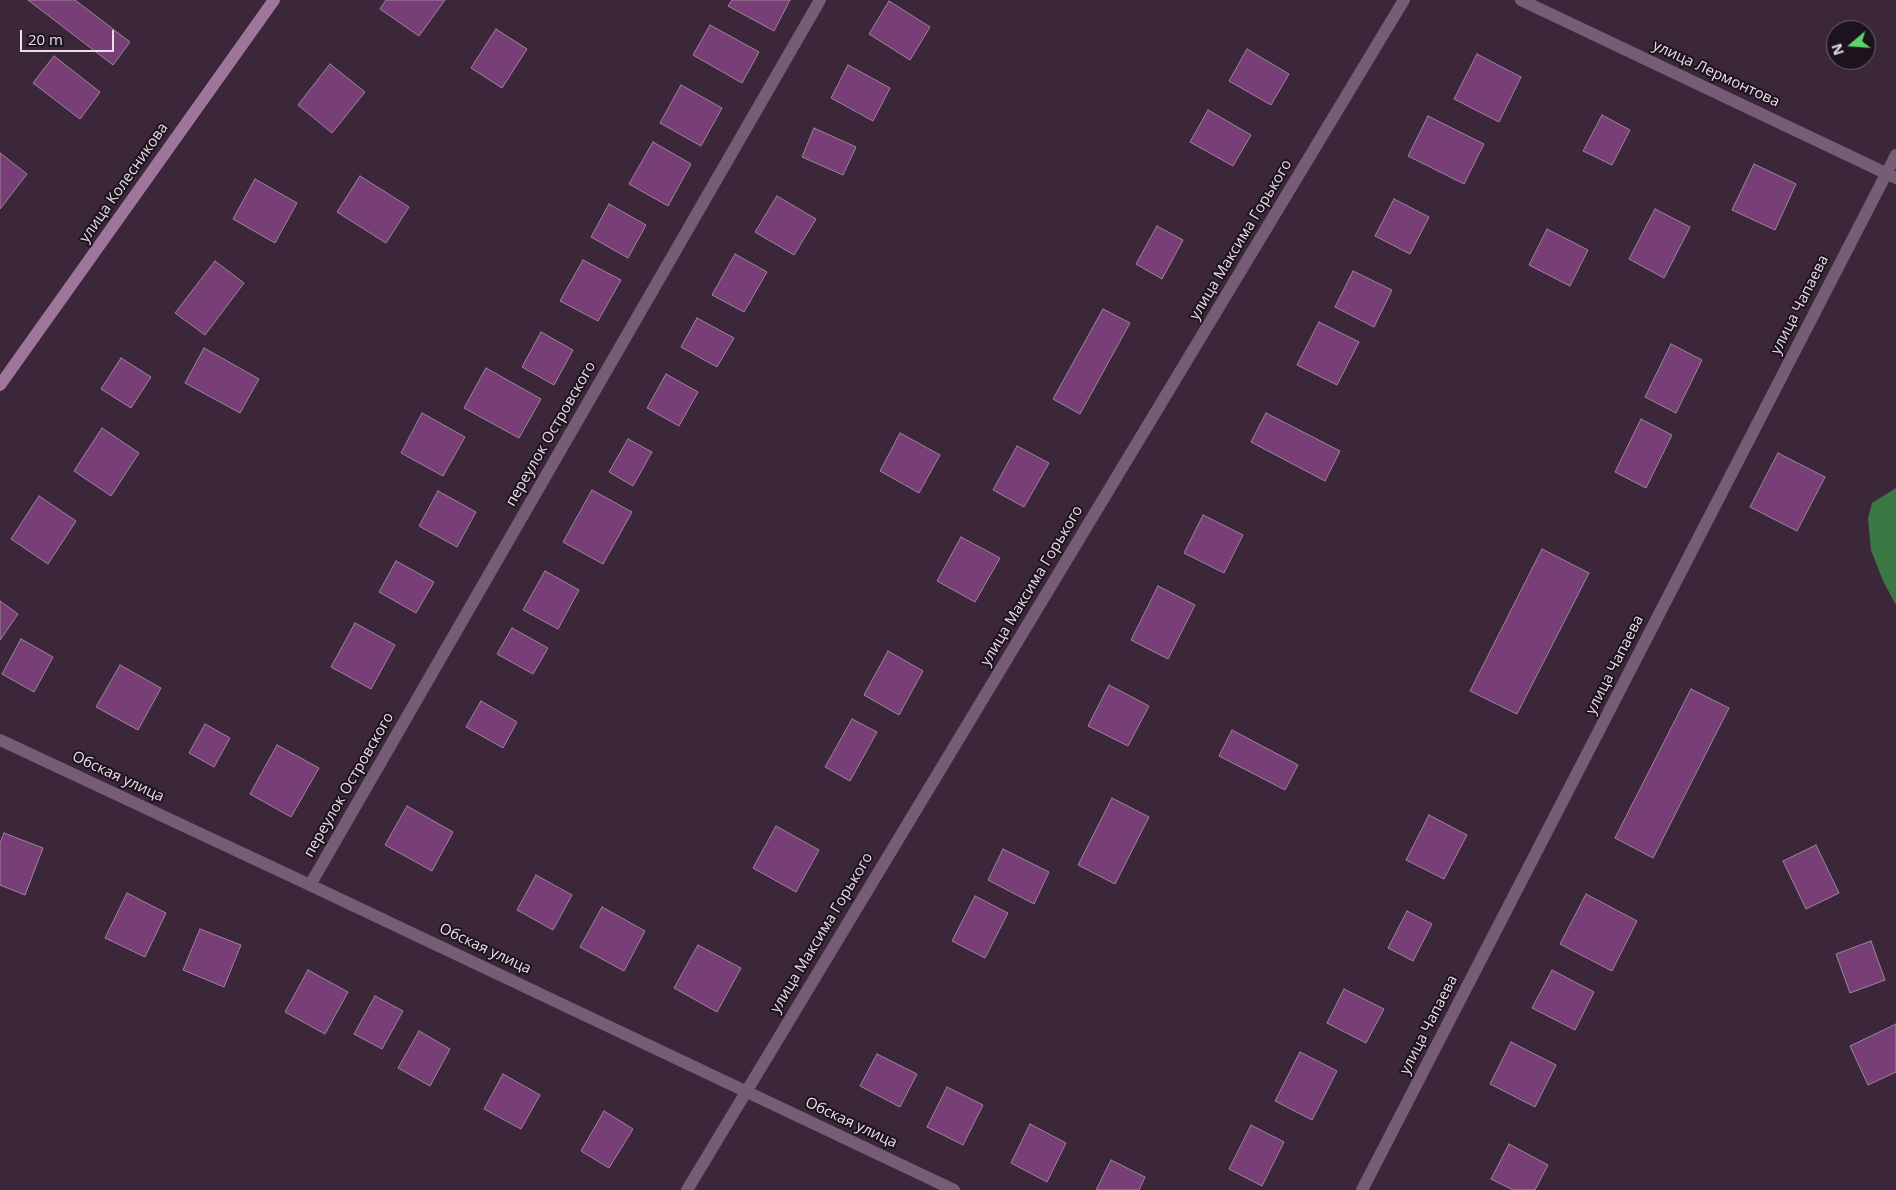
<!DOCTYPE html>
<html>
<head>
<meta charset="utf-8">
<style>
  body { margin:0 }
  #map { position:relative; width:1896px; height:1190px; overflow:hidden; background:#3b263a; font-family:"Open Sans",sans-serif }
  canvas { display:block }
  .north { position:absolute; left:1826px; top:20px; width:50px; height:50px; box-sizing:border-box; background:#1c131c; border:1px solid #6e636e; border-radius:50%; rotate:252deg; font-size:14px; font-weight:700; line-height:20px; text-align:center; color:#eadce9 }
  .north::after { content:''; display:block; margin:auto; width:18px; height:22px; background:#5ad56e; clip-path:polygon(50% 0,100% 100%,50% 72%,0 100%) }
  .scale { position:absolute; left:20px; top:30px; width:94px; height:22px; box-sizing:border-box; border:2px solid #eadce9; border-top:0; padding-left:6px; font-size:15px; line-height:18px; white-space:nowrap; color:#eadce9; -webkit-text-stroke:4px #1c131c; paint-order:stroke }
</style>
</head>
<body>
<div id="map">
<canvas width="1896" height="1190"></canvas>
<div class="north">N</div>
<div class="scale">20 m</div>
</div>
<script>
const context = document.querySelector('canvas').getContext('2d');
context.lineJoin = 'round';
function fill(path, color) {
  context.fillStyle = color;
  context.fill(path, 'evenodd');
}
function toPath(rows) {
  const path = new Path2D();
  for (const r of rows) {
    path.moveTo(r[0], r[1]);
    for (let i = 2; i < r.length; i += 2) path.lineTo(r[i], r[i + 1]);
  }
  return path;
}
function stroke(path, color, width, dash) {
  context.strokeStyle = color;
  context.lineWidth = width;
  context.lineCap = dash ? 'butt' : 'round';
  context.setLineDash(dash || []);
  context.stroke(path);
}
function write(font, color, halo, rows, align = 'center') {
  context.font = font + ' "Open Sans",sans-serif';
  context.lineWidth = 4;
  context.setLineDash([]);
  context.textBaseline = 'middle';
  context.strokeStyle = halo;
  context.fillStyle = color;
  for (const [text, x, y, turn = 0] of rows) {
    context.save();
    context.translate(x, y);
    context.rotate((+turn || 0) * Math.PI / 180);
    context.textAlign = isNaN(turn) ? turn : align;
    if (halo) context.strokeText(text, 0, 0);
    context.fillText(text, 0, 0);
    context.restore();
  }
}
fill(toPath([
  [1896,488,1896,605,1883,581,1871,550,1868,518,1872,503]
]), '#3a7943');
const building = toPath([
  [28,0,75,0,130,42,113,65,28,0],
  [386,0,445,0,419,36,380,9,386,0],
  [732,0,790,0,774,31,728,6,732,0],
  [889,1,930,27,910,60,869,34,889,1],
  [710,25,759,52,742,83,693,55,710,25],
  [496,29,527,49,502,88,471,68,496,29],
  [1247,49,1289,74,1271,105,1229,81,1247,49],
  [1477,54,1521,77,1499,122,1454,99,1477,54],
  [54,56,100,92,80,119,33,83,54,56],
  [330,64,365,92,332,133,298,105,330,64],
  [848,65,890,88,873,121,831,98,848,65],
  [681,85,722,108,701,146,660,123,681,85],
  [1208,110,1251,135,1233,166,1190,142,1208,110],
  [1602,115,1630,130,1612,165,1583,151,1602,115],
  [1428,116,1484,144,1464,184,1408,156,1428,116],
  [814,128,856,147,843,175,802,157,814,128],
  [653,142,691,164,668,206,629,184,653,142],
  [0,153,27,174,0,209,0,153],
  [1754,164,1796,184,1775,230,1732,210,1754,164],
  [360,176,409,207,386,243,337,212,360,176],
  [255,179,297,203,275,243,233,219,255,179],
  [777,196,816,219,794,255,755,232,777,196],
  [1394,199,1429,217,1410,254,1375,236,1394,199],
  [609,204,646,225,628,258,591,237,609,204],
  [1655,209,1690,227,1664,278,1629,259,1655,209],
  [1157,226,1183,240,1162,279,1136,264,1157,226],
  [1547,229,1588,250,1570,286,1529,265,1547,229],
  [735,254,767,272,744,312,712,295,735,254],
  [583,260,621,280,598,321,560,301,583,260],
  [215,261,244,283,205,335,175,313,215,261],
  [1353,271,1392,290,1374,327,1335,307,1353,271],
  [1103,309,1130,323,1080,414,1053,399,1103,309],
  [697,318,734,338,717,367,681,347,697,318],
  [1319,322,1359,342,1337,385,1297,365,1319,322],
  [541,332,573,350,554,385,522,367,541,332],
  [1671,344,1702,360,1676,413,1645,397,1671,344],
  [204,348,259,379,240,413,185,383,204,348],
  [121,358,151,377,131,408,101,389,121,358],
  [486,368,541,399,519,438,464,408,486,368],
  [666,374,698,392,679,426,647,408,666,374],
  [422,413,465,437,443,476,401,453,422,413],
  [1266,413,1340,451,1325,481,1251,442,1266,413],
  [1641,419,1672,435,1646,488,1615,472,1641,419],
  [102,428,139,453,111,496,74,471,102,428],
  [900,433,940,455,919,493,880,471,900,433],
  [628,439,652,452,633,486,609,472,628,439],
  [1017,446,1049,463,1024,507,993,490,1017,446],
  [1778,453,1825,477,1797,531,1750,507,1778,453],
  [592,490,632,512,603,564,563,542,592,490],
  [438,491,476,512,457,547,419,526,438,491],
  [39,496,76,521,48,564,11,539,39,496],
  [1203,515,1243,535,1224,573,1184,553,1203,515],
  [961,537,1000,558,975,602,937,581,961,537],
  [1542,549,1589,573,1517,714,1470,691,1542,549],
  [396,561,434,582,416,613,379,592,396,561],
  [545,571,579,590,558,629,523,610,545,571],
  [1158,586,1195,605,1168,659,1131,640,1158,586],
  [0,601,18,614,0,640,0,601],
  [355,623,395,645,371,689,331,667,355,623],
  [512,628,548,648,533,674,497,654,512,628],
  [21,639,53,657,34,692,2,674,21,639],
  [888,651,923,671,899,715,864,695,888,651],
  [120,665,161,688,138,730,96,707,120,665],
  [1109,685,1149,706,1128,746,1088,726,1109,685],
  [1691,689,1729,708,1653,858,1615,838,1691,689],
  [481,701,517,722,503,748,466,727,481,701],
  [852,719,877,732,850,781,825,767,852,719],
  [205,724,230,738,214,767,189,753,205,724],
  [1232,730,1298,765,1285,790,1219,756,1232,730],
  [277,745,319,768,291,817,250,794,277,745],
  [1112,798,1149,817,1115,884,1078,865,1112,798],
  [407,806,453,832,432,871,385,845,407,806],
  [1429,815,1467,835,1444,879,1406,860,1429,815],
  [776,826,819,850,796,892,753,868,776,826],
  [4,833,43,848,25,895,0,885,0,843,4,833],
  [1816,845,1839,893,1806,909,1783,861,1816,845],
  [1003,849,1049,872,1034,904,988,880,1003,849],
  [536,875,572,895,553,930,517,910,536,875],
  [127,893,166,913,145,957,105,938,127,893],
  [1586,894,1637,921,1612,971,1560,944,1586,894],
  [975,896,1008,913,985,958,952,941,975,896],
  [602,907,645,931,624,971,580,947,602,907],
  [1407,911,1432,924,1413,961,1388,948,1407,911],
  [200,929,241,945,224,987,183,970,200,929],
  [1871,941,1885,980,1850,993,1836,954,1871,941],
  [698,945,741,968,717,1012,674,988,698,945],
  [308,970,348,992,325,1034,285,1012,308,970],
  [1552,970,1594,992,1575,1030,1532,1008,1552,970],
  [1344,989,1384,1009,1366,1043,1327,1023,1344,989],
  [375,996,403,1011,382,1049,354,1034,375,996],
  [1896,1024,1896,1072,1868,1085,1850,1046,1896,1024],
  [419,1031,450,1049,430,1086,398,1068,419,1031],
  [1511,1042,1556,1065,1535,1107,1490,1084,1511,1042],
  [1300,1052,1337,1071,1312,1120,1275,1101,1300,1052],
  [877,1054,917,1074,900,1107,860,1086,877,1054],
  [503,1074,540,1095,521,1129,484,1109,503,1074],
  [947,1087,983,1105,963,1145,927,1127,947,1087],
  [604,1111,633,1129,609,1168,581,1151,604,1111],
  [1030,1124,1066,1143,1047,1182,1011,1163,1030,1124],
  [1251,1125,1284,1142,1262,1186,1229,1169,1251,1125],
  [1509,1144,1548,1165,1535,1190,1513,1190,1491,1179,1509,1144],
  [1111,1160,1145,1177,1139,1190,1096,1190,1111,1160]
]);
fill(building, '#773f75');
stroke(building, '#9e859d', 1);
stroke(toPath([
  [1521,0,1896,178],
  [0,740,310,885,954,1190],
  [310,885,820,0],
  [687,1190,1404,0],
  [1362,1190,1896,155]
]), '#765d75', 12);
stroke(toPath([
  [0,385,274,0]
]), '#9e769c', 12);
write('15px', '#eadce9', '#1c131c', [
  ["улица Лермонтова",1716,74,25],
  ["улица Колесникова",124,183,-55],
  ["улица Максима Горького",1241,240,-59],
  ["улица Чапаева",1800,305,-63],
  ["переулок Островского",551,434,-60],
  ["улица Максима Горького",1032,586,-59],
  ["улица Чапаева",1615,665,-63],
  ["Обская улица",118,777,25],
  ["переулок Островского",349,785,-60],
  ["улица Максима Горького",822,933,-59],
  ["Обская улица",485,949,25],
  ["улица Чапаева",1429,1025,-63],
  ["Обская улица",851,1123,25]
]);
</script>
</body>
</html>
